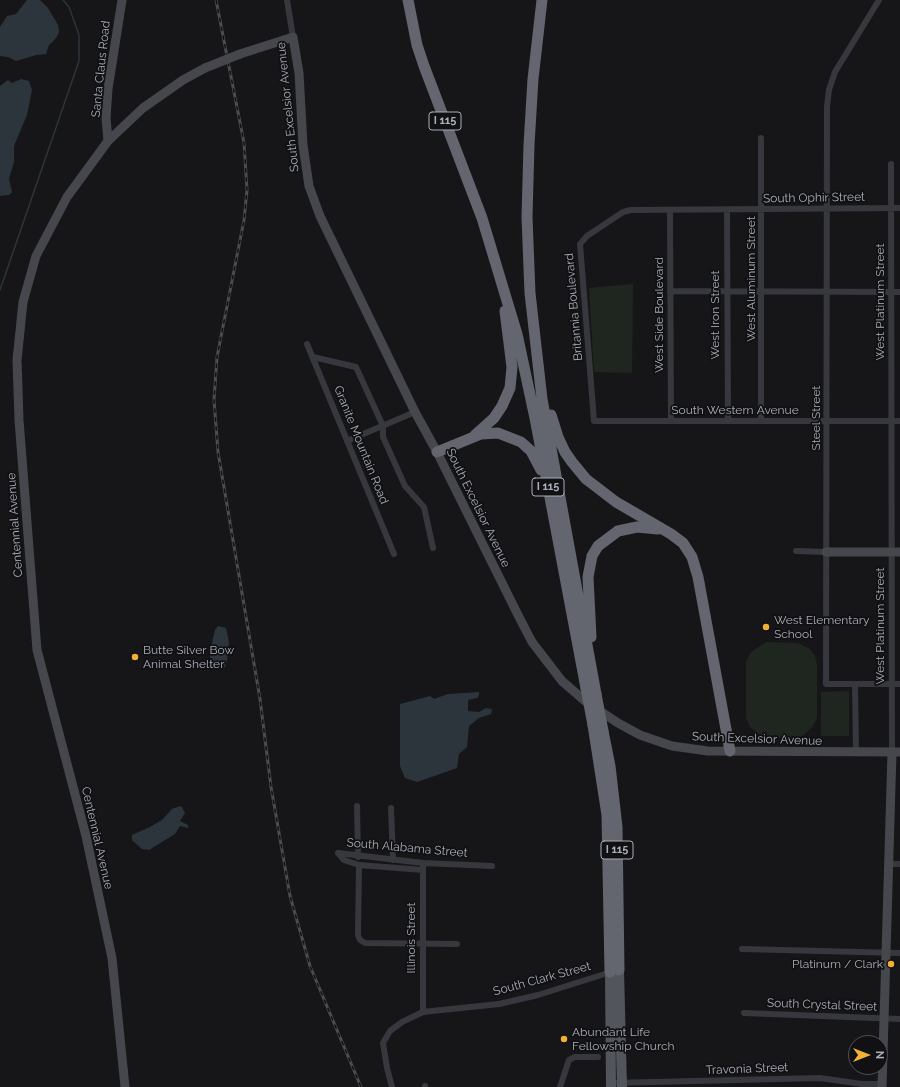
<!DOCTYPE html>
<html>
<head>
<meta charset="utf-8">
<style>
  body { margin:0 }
  #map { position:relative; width:900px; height:1087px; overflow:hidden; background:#161618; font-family:Raleway,sans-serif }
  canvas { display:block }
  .north { position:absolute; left:848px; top:1035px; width:40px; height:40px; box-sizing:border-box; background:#111113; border:1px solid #4d4f55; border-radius:50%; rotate:90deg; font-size:11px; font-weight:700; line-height:16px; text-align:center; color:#a8adb8 }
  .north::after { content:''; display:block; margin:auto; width:14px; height:18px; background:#f2b134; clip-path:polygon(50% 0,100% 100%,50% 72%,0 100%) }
</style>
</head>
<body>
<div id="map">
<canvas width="900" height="1087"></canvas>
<div class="north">N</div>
</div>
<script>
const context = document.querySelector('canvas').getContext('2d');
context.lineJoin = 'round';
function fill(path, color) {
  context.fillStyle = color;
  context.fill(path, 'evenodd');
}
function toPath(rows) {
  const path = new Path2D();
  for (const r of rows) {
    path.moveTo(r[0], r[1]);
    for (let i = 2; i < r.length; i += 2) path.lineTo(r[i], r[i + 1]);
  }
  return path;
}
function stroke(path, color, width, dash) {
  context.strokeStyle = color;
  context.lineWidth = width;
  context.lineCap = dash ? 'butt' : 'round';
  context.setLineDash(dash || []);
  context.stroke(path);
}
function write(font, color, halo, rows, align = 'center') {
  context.font = font + ' Raleway,sans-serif';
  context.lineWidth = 3.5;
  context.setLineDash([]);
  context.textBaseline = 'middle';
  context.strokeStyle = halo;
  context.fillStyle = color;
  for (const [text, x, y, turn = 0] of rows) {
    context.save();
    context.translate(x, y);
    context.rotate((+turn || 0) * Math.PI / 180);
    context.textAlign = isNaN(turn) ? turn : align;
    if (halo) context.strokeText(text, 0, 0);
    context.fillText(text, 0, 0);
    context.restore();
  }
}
fill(toPath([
  [633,284,632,373,594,372,589,288],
  [766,642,798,643,810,649,815,656,817,665,817,718,813,726,806,733,797,739,766,737,759,734,750,727,746,718,746,662,751,652],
  [849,691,849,736,821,736,821,692]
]), '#1e261f');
fill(toPath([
  [27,0,40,0,48,8,58,25,59,32,56,38,49,45,46,54,36,55,16,61,8,57,0,56,0,27,7,16,16,14],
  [21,79,29,81,32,90,27,115,14,146,14,162,9,179,12,192,9,195,0,196,0,86,8,80,12,83],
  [218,626,226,628,229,642,227,660,225,667,221,669,213,666,210,661,210,651,215,630],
  [479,692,479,696,477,698,468,700,468,711,479,712,486,708,492,709,491,714,479,718,469,726,467,747,459,754,457,768,417,782,405,778,400,766,400,704,430,696,434,699,448,694],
  [180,806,182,807,185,813,180,821,188,825,188,828,180,826,175,834,149,850,142,849,132,840,132,835,134,834,150,827,162,820,172,809]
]), '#2c353c');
stroke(toPath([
  [0,290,79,61,79,35,69,7,63,0]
]), '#2c353c', 1.5);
stroke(toPath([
  [287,0,293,37],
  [879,0,835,72,829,90,827,106,826,684,900,684],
  [761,138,761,420],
  [891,164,892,752],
  [900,208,631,210,623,212,587,236,580,244,594,421,900,421],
  [670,210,671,421],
  [727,211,728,420],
  [670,291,900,292],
  [307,344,394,554],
  [313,357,356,367,383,426,383,437,405,486,424,507,433,548],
  [347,441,415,412],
  [796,551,826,552],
  [855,684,856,753],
  [357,806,358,857],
  [391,808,393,860],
  [338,853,423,863,492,866],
  [338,853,344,860,359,865,423,870],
  [423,863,423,1012],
  [889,864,900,864],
  [359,865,358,935,360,940,365,943,457,944],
  [742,949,900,953],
  [744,1013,900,1019],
  [611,1083,820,1078,862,1084,882,1084],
  [425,1086,425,1087],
  [392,1087,387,1068,383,1043,390,1031,402,1022,423,1012,499,1004,538,995,611,972],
  [560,1087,569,1060,575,1057,598,1057]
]), '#37383d', 6);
stroke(toPath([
  [240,54,293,37,299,73,303,145,309,186,320,216,415,412,437,452,518,615,532,642,562,681,585,701,618,723,640,735,672,746,708,751,900,752],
  [108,141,106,118,108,89,122,0],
  [826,552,900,552],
  [125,1087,112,958,86,836,37,650,19,420,17,360,23,302,36,256,67,197,108,141,143,108,183,80,205,68],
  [882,1087,892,752]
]), '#45474d', 9);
stroke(toPath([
  [619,970,622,1087],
  [610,972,611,1087]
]), '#53555c', 10);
stroke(toPath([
  [408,0,417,45,424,66,482,218,517,334,535,418,586,688],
  [542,0,533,79,529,145,527,217,530,293,542,399,596,694],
  [551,415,558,437,565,452,572,462,586,479,616,502,671,534,683,543,692,557,698,577,730,751],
  [475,435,494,418,502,406,510,388,512,367,505,311],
  [437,452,481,434,498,433,521,442,531,451,541,470],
  [591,637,588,577,592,556,598,546,618,531,637,527,658,529],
  [593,725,607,815,610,972],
  [603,731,610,766,617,827,619,970]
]), '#63666e', 11);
const rail = toPath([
  [216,0,244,143,247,190,244,220,217,357,214,400,218,452,260,699,271,787,290,896,310,966,361,1087]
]);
stroke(rail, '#4a4c52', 3);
stroke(rail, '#111113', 1.5, [4.5]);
stroke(toPath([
  [205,68,240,54]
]), '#45474d', 9);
stroke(toPath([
  [586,688,593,725],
  [596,694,603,731]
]), '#63666e', 11);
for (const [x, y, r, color] of [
  [766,627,4,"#f2b134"],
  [135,657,4,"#f2b134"],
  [891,964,4,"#f2b134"],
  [564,1039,4,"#f2b134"]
]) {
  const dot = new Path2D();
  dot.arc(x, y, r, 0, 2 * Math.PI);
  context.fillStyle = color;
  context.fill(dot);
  stroke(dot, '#111113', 1.5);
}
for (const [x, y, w] of [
  [445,121,32],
  [548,487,32],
  [617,850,32]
]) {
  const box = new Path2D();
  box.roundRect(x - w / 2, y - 9, w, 18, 3);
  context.fillStyle = '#111113';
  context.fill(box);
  stroke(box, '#a8adb8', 1);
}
write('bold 11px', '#a8adb8', null, [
  ["I 115",445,121],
  ["I 115",548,487],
  ["I 115",617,850]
]);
write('12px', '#a8adb8', '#111113', [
  ["Santa Claus Road",101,69,-84],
  ["South Excelsior Avenue",288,107,-96],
  ["South Ophir Street",814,198,-1],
  ["West Aluminum Street",751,279,-90],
  ["West Platinum Street",880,302,-90],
  ["Britannia Boulevard",574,307,-95],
  ["West Side Boulevard",659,315,-90],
  ["West Iron Street",715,315,-90],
  ["South Western Avenue",735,410],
  ["Steel Street",816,418,-90],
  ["Granite Mountain Road",361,445,68],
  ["South Excelsior Avenue",478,508,64],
  ["Centennial Avenue",15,525,-94],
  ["West Platinum Street",880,626,-90],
  ["South Excelsior Avenue",757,739,2],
  ["Centennial Avenue",97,838,77],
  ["South Alabama Street",407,848,5],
  ["Illinois Street",411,938,-90],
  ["South Clark Street",542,979,-15],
  ["South Crystal Street",822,1005,2],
  ["Travonia Street",747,1069,-2]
]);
write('12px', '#a8adb8', '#111113', [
  ["West Elementary",774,620],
  ["School",774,634],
  ["Butte Silver Bow",143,650],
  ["Animal Shelter",143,664],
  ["Platinum / Clark",883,964,"right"],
  ["Abundant Life",572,1032],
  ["Fellowship Church",572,1046]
], 'left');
</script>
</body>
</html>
